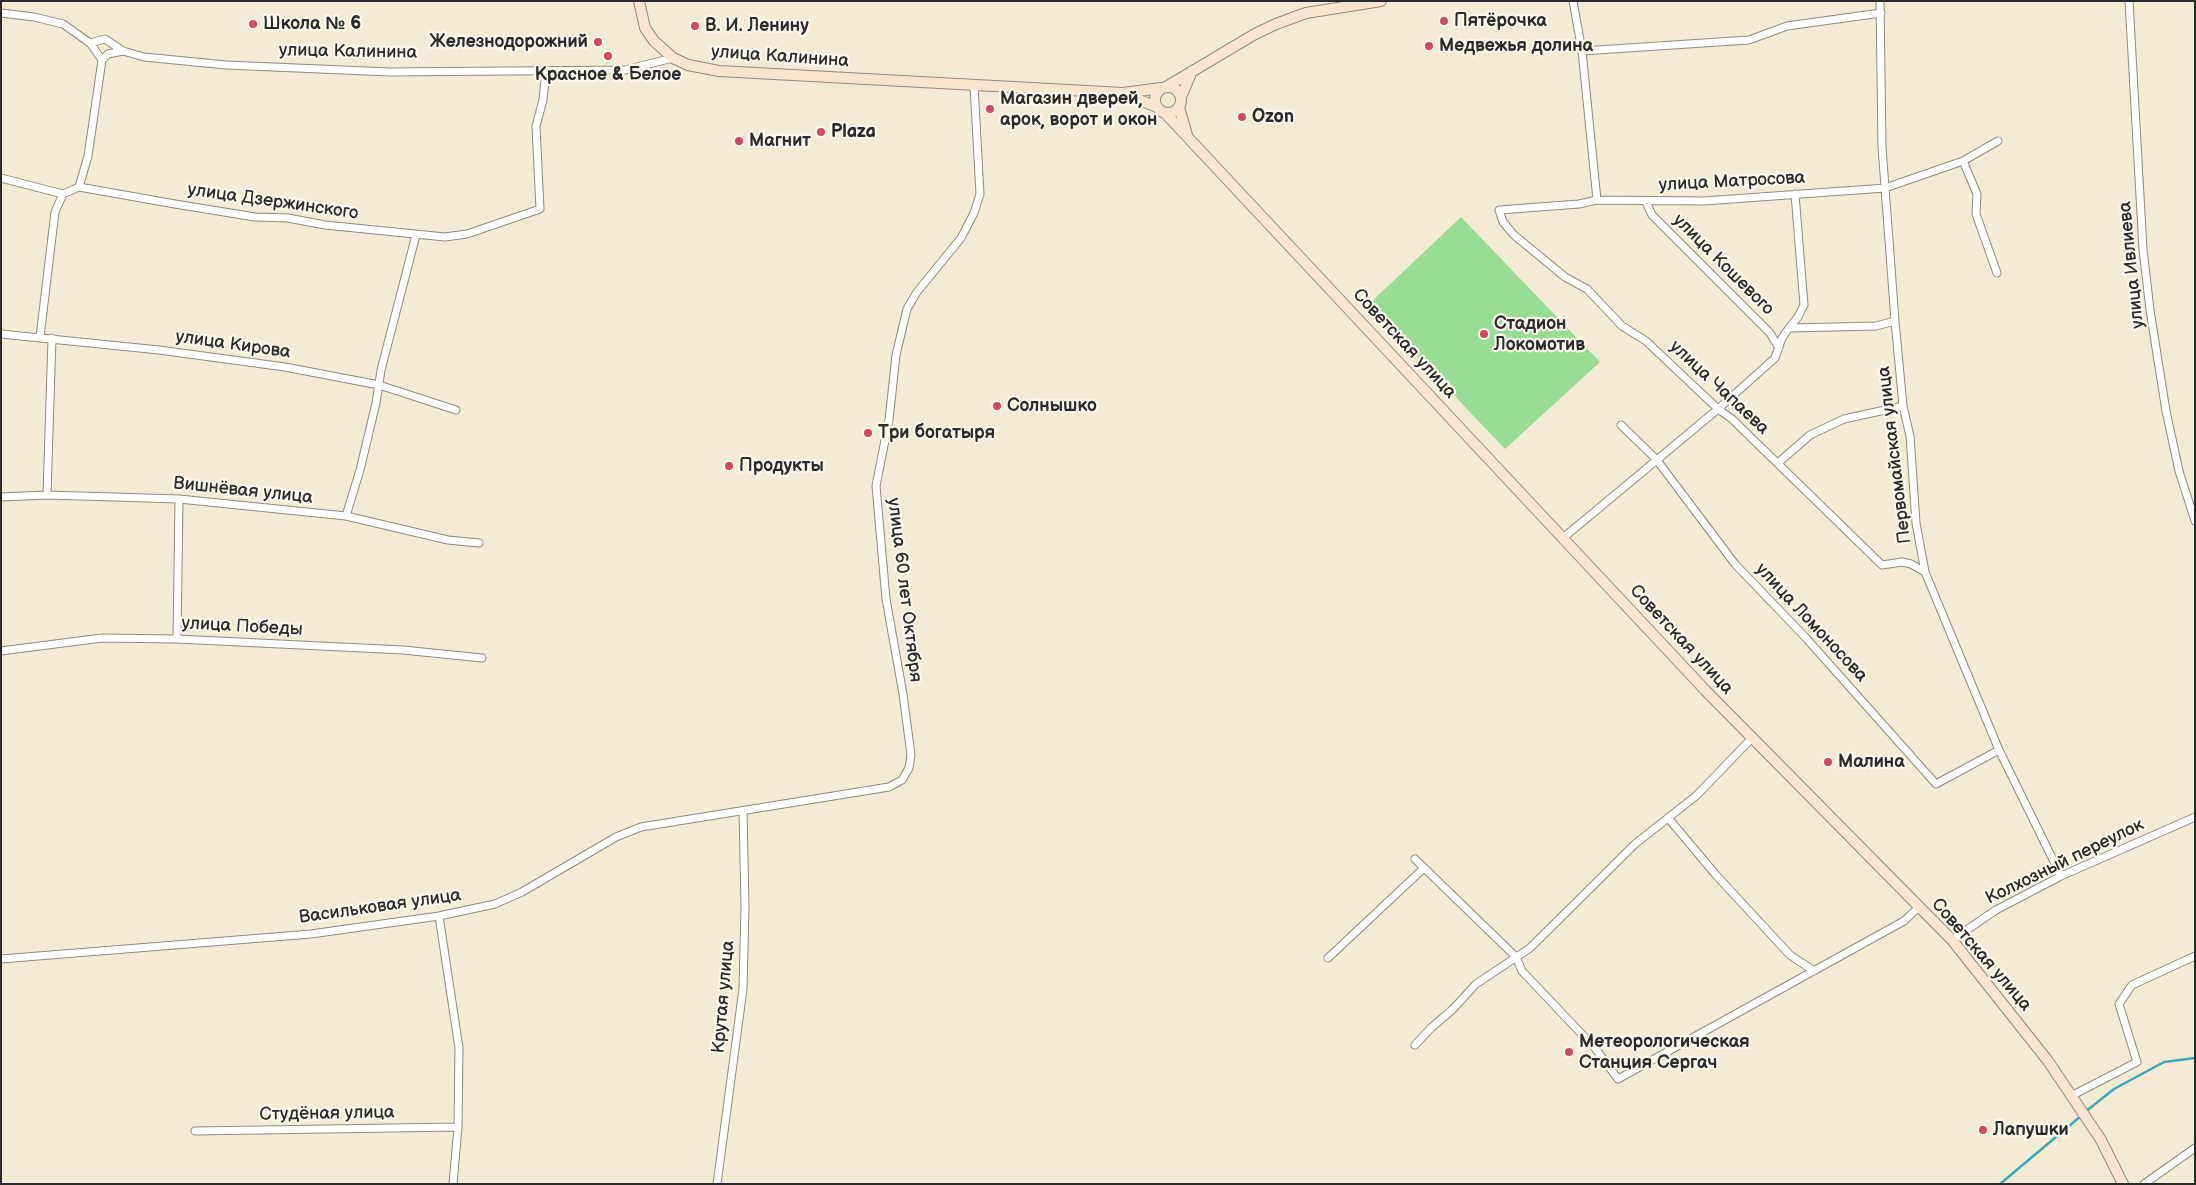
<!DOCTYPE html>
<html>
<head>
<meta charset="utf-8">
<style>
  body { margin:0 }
  #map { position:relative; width:2196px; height:1185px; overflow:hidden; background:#f4ebd5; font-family:"Balsamiq Sans",sans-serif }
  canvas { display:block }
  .frame { position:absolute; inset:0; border:2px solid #2b2b2b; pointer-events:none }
</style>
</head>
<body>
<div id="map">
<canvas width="2196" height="1185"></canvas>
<div class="frame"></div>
</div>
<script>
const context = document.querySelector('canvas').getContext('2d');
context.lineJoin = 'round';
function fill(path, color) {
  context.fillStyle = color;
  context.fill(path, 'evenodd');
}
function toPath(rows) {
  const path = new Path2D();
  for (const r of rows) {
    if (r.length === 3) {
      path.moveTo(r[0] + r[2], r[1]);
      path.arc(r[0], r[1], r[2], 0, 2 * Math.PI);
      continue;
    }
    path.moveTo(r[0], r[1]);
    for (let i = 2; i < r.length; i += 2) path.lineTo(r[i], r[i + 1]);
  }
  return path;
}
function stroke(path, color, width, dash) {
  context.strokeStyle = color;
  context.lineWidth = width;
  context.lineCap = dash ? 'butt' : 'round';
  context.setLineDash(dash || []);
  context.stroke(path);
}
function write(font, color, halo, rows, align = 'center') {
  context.font = font + ' "Balsamiq Sans",sans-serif';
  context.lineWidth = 4.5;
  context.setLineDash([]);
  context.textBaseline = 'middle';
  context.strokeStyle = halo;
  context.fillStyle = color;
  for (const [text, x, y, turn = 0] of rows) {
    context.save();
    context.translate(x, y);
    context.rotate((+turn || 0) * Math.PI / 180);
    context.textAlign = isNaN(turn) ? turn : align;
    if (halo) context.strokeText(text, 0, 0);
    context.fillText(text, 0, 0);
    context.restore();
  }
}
fill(toPath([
  [1461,217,1600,362,1505,449,1368,305]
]), '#98dd96');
stroke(toPath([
  [2085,1112,2114,1089,2164,1062,2195,1058],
  [2000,1184,2081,1116]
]), '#3ca9bb', 2.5);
const street = toPath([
  [1573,1,1582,51,1597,200],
  [1880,1,1882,147,1895,321,1903,406,1910,436,1916,523,1925,572,1999,750,2061,876],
  [2129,1,2143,249,2150,310,2166,411,2179,471,2195,521],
  [1,13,34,17,63,24,90,43,105,39,123,51,144,57,226,65,390,72,625,70,673,58],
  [90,43,102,60],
  [1582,51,1749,40,1787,26,1881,13],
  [1963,161,1977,194,1976,214,1997,273],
  [1,178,63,194,79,187,175,204,255,217,288,218,325,225,445,237,467,234,540,209,536,126,543,100,546,70],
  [79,187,88,156,102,60,108,54,123,51],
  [1646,202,1652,215,1770,333,1779,348],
  [1789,328,1798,317,1804,305,1795,194],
  [1,334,159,350,285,367,379,385,456,410],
  [40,337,55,212,63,194],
  [1621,425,1656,459,1735,564,1806,638,1936,784,1999,750],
  [1778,463,1810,435,1844,419,1903,406],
  [47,495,52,338],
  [1,497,47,495,179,499,346,516,448,540,479,543],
  [346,516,360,470,376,403,381,370,416,235],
  [1563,538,1718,409,1775,358,1782,338,1789,328,1876,326,1895,321],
  [1925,572,1911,564,1902,562,1882,565,1732,419,1718,409,1646,341,1622,326,1587,289,1565,277,1514,235,1503,222,1499,210,1579,204,1597,200,1704,201,1885,188,1963,161,1998,141],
  [177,639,179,499],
  [1,651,102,638,177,639,403,650,482,658],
  [1669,819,1716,875,1790,955,1814,971],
  [1415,859,1516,957,1522,971,1595,1048,1618,1079,1904,921,1919,907],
  [439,916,459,1048,458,1127,453,1184],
  [1952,940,1996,910,2061,876,2195,817],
  [1328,958,1424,868],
  [1,959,311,934,439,916,495,904,522,892,616,837,641,827,889,787,902,780,909,768,911,755,903,694,886,599,876,486,889,420,896,355,907,309,917,292,961,238,974,213,980,194,974,85],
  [1415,1045,1431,1028,1453,1009,1476,984,1530,948,1635,844,1697,795,1752,738],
  [2071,1096,2137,1062,2119,1004,2132,985,2195,956],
  [195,1131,458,1127],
  [717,1184,743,989,745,906,743,811],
  [2144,1184,2195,1148]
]);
const secondary = toPath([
  [639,1,645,28,654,41,673,58,688,65,719,71,1123,93,1161,88],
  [1168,100,13],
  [1166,87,1255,34,1276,24,1306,13,1381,1],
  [1124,94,1157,107],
  [1181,97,1192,71],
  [1179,107,1187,135],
  [1165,113,1705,690,1952,940,2048,1061,2101,1140,2123,1184]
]);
stroke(street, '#908b80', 9);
stroke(secondary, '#908b80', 12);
stroke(street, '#fff', 7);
stroke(secondary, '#fce5cf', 10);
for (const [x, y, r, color] of [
  [1444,21,5,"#d1495b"],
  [253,24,5,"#d1495b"],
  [695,26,5,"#d1495b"],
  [598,42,5,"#d1495b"],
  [1429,46,5,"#d1495b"],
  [608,56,5,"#d1495b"],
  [990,109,5,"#d1495b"],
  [1242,117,5,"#d1495b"],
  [821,132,5,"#d1495b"],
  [739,141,5,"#d1495b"],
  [1484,334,5,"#d1495b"],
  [997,406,5,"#d1495b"],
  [868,433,5,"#d1495b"],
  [729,466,5,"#d1495b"],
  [1828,762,5,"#d1495b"],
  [1569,1052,5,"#d1495b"],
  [1983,1130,5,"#d1495b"]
]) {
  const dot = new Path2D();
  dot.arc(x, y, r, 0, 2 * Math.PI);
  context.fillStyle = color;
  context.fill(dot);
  stroke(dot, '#fbf7ec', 2);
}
write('bold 18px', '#2b2b2b', '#fbf7ec', [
  ["Пятёрочка",1454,21],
  ["Школа № 6",263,24],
  ["В. И. Ленину",705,26],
  ["Железнодорожний",588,42,"right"],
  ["Медвежья долина",1439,46],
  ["Красное & Белое",608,75,"center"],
  ["Магазин дверей,",1000,99],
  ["арок, ворот и окон",1000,120],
  ["Ozon",1252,117],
  ["Plaza",831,132],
  ["Магнит",749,141],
  ["Стадион",1494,324],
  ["Локомотив",1494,345],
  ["Солнышко",1007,406],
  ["Три богатыря",878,433],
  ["Продукты",739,466],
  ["Малина",1838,762],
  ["Метеорологическая",1579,1042],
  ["Станция Сергач",1579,1063],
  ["Лапушки",1993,1130]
], 'left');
write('18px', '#2b2b2b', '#fbf7ec', [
  ["улица Калинина",348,52,1],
  ["улица Калинина",780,57,4],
  ["улица Матросова",1732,182,-3],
  ["улица Дзержинского",273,202,8],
  ["улица Кошевого",1723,265,45],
  ["улица Ивлиева",2132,265,-96],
  ["Советская улица",1404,344,47],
  ["улица Кирова",233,345,8],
  ["улица Чапаева",1719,388,43],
  ["Первомайская улица",1895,455,-97],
  ["Вишнёвая улица",243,491,6],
  ["улица 60 лет Октября",904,590,83],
  ["улица Ломоносова",1811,623,47],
  ["улица Победы",242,627,3],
  ["Советская улица",1681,640,47],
  ["Колхозный переулок",2065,862,-26],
  ["Васильковая улица",380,907,-8],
  ["Советская улица",1981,955,49],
  ["Крутая улица",724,997,-85],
  ["Студёная улица",327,1114,-1]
]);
</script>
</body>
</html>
